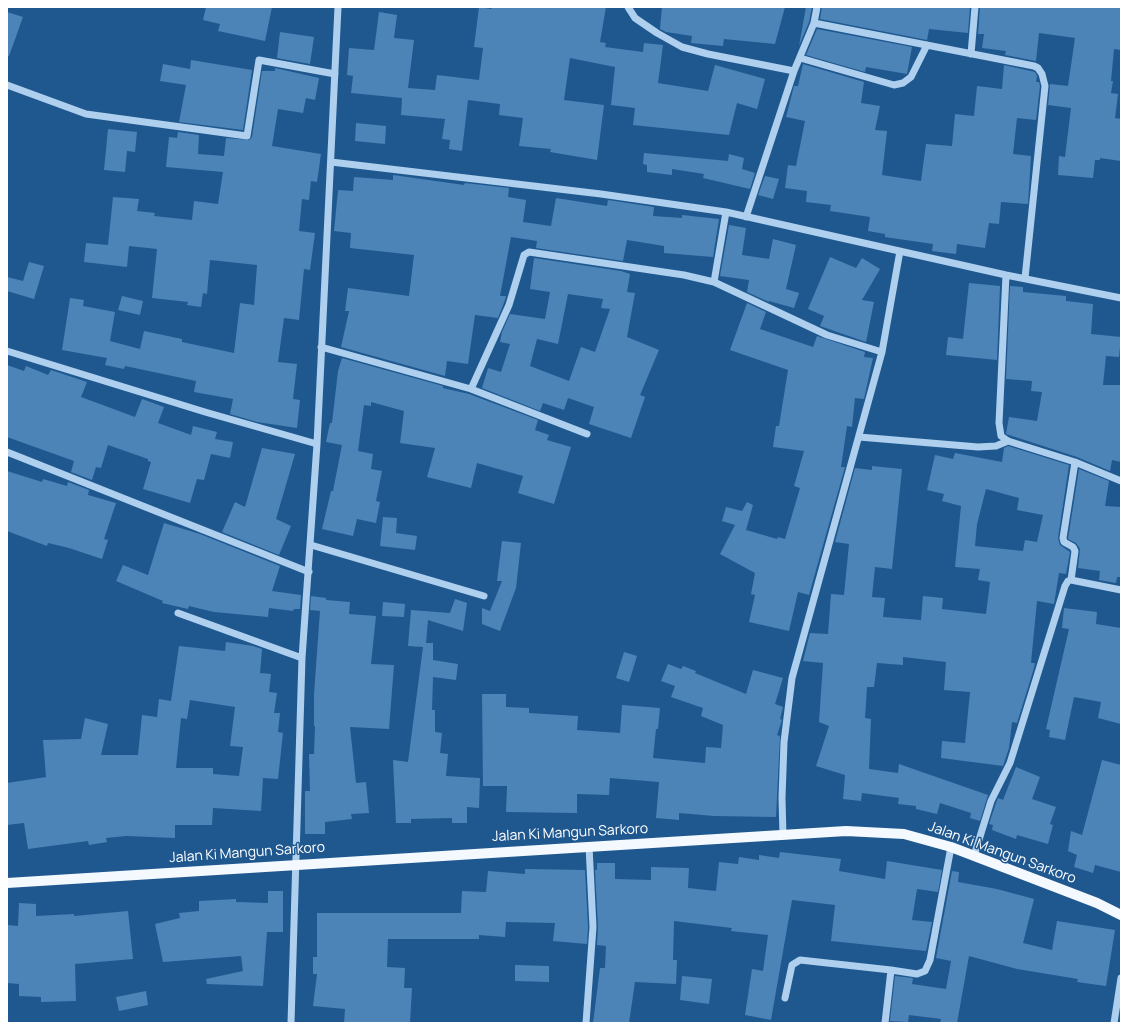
<!DOCTYPE html>
<html>
<head>
<meta charset="utf-8">
<style>
  body { margin:0 }
  #map { position:relative; width:1128px; height:1030px; overflow:hidden; background:#1f588f; font-family:Manrope,sans-serif }
  canvas { display:block }
  .frame { position:absolute; inset:0; border:8px solid #fff; pointer-events:none }
</style>
</head>
<body>
<div id="map">
<canvas width="1128" height="1030"></canvas>
<div class="frame"></div>
</div>
<script>
const context = document.querySelector('canvas').getContext('2d');
context.lineJoin = 'round';
function fill(path, color) {
  context.fillStyle = color;
  context.fill(path, 'evenodd');
}
function toPath(rows) {
  const path = new Path2D();
  for (const r of rows) {
    path.moveTo(r[0], r[1]);
    for (let i = 2; i < r.length; i += 2) path.lineTo(r[i], r[i + 1]);
  }
  return path;
}
function stroke(path, color, width, dash) {
  context.strokeStyle = color;
  context.lineWidth = width;
  context.lineCap = dash ? 'butt' : 'round';
  context.setLineDash(dash || []);
  context.stroke(path);
}
function write(font, color, halo, rows, align = 'center') {
  context.font = font + ' Manrope,sans-serif';
  context.lineWidth = 3;
  context.setLineDash([]);
  context.textBaseline = 'middle';
  context.strokeStyle = halo;
  context.fillStyle = color;
  for (const [text, x, y, turn = 0] of rows) {
    context.save();
    context.translate(x, y);
    context.rotate((+turn || 0) * Math.PI / 180);
    context.textAlign = isNaN(turn) ? turn : align;
    if (halo) context.strokeText(text, 0, 0);
    context.fillText(text, 0, 0);
    context.restore();
  }
}
fill(toPath([
  [206,7,272,7,265,41,218,31,220,24,203,20],
  [479,7,491,9,492,7,606,7,600,42,606,43,605,47,643,52,644,43,663,45,658,83,708,91,715,65,765,79,757,109,737,103,729,135,633,125,635,108,611,105,615,67,570,58,564,100,604,105,597,160,550,152,551,149,519,146,523,118,499,115,500,104,468,100,462,151,449,149,450,140,442,139,445,119,401,115,402,98,351,93,353,76,347,75,349,48,374,50,379,12,397,15,394,38,414,40,408,88,435,90,437,75,479,80,483,48,474,47],
  [662,7,785,7,775,44,724,39,723,46,691,43,692,36,666,32,660,29],
  [806,7,812,7,809,22,799,46],
  [822,7,970,7,968,33,929,29,927,40,820,19],
  [980,7,1121,7,1121,50,1114,49,1111,81,1113,81,1111,93,1118,94,1115,118,1121,119,1121,161,1100,158,1100,160,1095,160,1093,178,1058,175,1059,156,1065,157,1071,108,1048,105,1050,84,1068,86,1075,38,1039,33,1036,61,1005,55,1006,51,982,48,984,34,978,34],
  [7,12,23,17,9,56,7,56],
  [817,29,912,47,907,74,866,67,865,72,806,55],
  [280,32,314,37,310,64,277,58],
  [191,60,252,70,243,130,179,122,186,85,160,81,163,64,190,69],
  [803,64,864,82,861,103,880,106,875,130,887,131,882,175,921,181,926,144,952,146,955,114,974,116,977,86,1002,89,1004,65,1035,72,1037,76,1036,82,1039,82,1040,86,1036,120,1017,118,1013,154,1031,156,1028,204,1001,202,999,224,989,223,985,248,957,244,956,254,932,251,933,244,885,237,885,234,868,231,870,217,830,211,831,205,806,202,807,191,785,188,788,165,796,166,805,121,786,117,794,86,798,86],
  [275,68,319,78,315,100,306,98,303,113,278,109,272,146,321,154,317,182,311,181,309,200,302,199,299,231,315,233,310,270,304,269,299,320,284,318,278,362,297,364,293,399,300,400,297,428,257,422,230,414,233,399,194,392,196,381,125,366,124,369,105,365,107,358,62,350,70,298,84,300,83,306,115,312,110,341,140,349,144,331,182,339,182,342,234,353,240,303,254,305,257,265,210,260,207,294,203,293,201,307,187,305,188,302,152,298,157,249,129,246,127,267,84,262,86,243,108,245,113,197,139,199,137,211,155,213,154,216,192,220,194,201,218,204,223,172,166,167,169,137,177,138,178,132,199,135,198,154,224,156,226,138,249,140,252,137,262,71,275,71],
  [356,123,386,126,385,144,355,141],
  [108,129,137,132,135,152,127,151,125,172,104,170],
  [644,153,728,161,729,154,744,158,742,169,755,173,750,189,703,178,704,174,672,169,672,175,647,172,647,165,643,164],
  [393,175,464,185,465,183,509,188,508,197,526,200,523,222,551,226,556,198,607,206,608,200,654,207,653,216,682,218,682,215,719,219,713,257,664,253,664,246,627,240,623,261,536,248,537,241,511,237,500,296,506,296,505,300,498,318,475,315,468,364,447,361,445,376,341,347,349,311,345,311,348,288,409,296,414,255,350,248,351,233,334,231,338,190,353,191,354,177,393,180],
  [765,176,779,179,773,199,758,195],
  [729,225,746,228,742,255,769,259,773,239,796,245,786,289,799,293,794,308,769,301,769,302,747,292,749,280,720,276],
  [830,257,856,268,862,258,880,269,862,300,874,302,866,342,820,326,824,316,808,309],
  [534,258,621,271,630,274,627,292,635,293,627,337,659,350,640,395,645,397,631,438,589,424,594,407,568,398,564,410,543,403,540,411,482,388,488,368,501,372,510,344,500,342,502,332,510,314,545,319,550,292,530,289],
  [568,294,603,299,601,308,610,309,595,352,581,347,569,381,530,366,537,339,558,344],
  [29,262,44,266,34,299,7,291,7,277,23,281],
  [969,283,1000,286,997,360,946,355,948,337,963,339],
  [1010,286,1023,287,1023,292,1066,296,1066,301,1093,304,1091,334,1121,337,1119,357,1106,356,1103,385,1121,385,1121,462,1112,460,1110,471,1077,457,1006,434,1009,417,1037,421,1042,392,1031,391,1032,381,1006,379],
  [122,296,143,301,140,315,118,310],
  [747,303,766,312,760,329,813,347,817,336,865,352,864,357,873,358,864,399,855,398,852,427,847,426,841,467,845,467,809,595,798,592,789,631,749,622,755,595,751,594,755,573,720,554,735,525,722,521,726,507,742,511,747,502,753,505,746,530,777,539,778,537,785,539,800,488,794,486,804,451,773,447,776,426,779,426,788,370,730,350],
  [342,358,443,386,443,388,469,394,538,420,535,430,549,435,547,440,571,447,554,504,518,493,523,476,477,463,471,488,427,477,435,448,400,443,404,411,371,402,371,406,364,405,358,451,373,454,371,469,382,471,376,501,380,502,376,523,357,519,353,536,322,529,331,491,333,491,342,445,326,442,330,423,332,423,338,371],
  [7,365,24,371,26,366,48,375,51,370,87,382,81,397,135,417,142,399,164,407,158,423,191,435,193,426,217,432,215,439,233,442,230,458,211,454,204,480,197,479,190,503,143,489,151,462,148,461,148,459,108,445,101,468,96,467,92,480,71,472,74,461,7,437],
  [1008,446,1069,465,1058,538,1060,545,1070,552,1066,574,1059,573,1054,604,1037,601,1031,663,1035,663,1034,668,1017,723,1012,722,1009,748,1003,766,941,758,942,741,965,743,970,692,944,690,946,662,903,657,903,665,877,663,874,687,867,687,865,718,871,719,869,769,898,773,899,764,988,795,980,821,970,818,971,813,940,803,937,814,916,809,916,806,898,804,899,798,862,793,861,801,843,799,845,775,816,766,829,726,819,722,823,663,803,661,810,633,828,634,831,594,844,595,849,544,835,542,855,468,872,470,872,466,902,469,892,569,875,567,872,597,885,598,883,617,921,620,923,596,943,598,942,609,986,614,990,582,978,580,980,569,955,567,961,506,942,501,944,494,927,490,935,455,953,459,955,453,1002,462,1004,448],
  [986,489,1019,498,1017,510,1043,515,1037,542,1025,540,1023,551,975,546,977,524],
  [262,448,295,454,276,519,291,526,279,555,222,532,235,502,245,507],
  [1079,469,1109,481,1105,506,1121,507,1121,577,1117,577,1116,583,1099,580,1100,571,1078,568,1080,549,1076,543,1068,539],
  [7,471,42,482,43,479,67,486,68,482,89,490,88,495,116,503,104,539,108,540,102,559,69,548,48,543,47,546,7,531],
  [383,517,397,518,396,533,417,536,415,550,380,546],
  [164,523,200,534,280,566,272,591,301,595,300,609,294,609,293,611,269,608,268,617,214,612,189,606,188,609,162,603,163,601,116,581,123,565,148,575],
  [502,541,521,543,516,588,500,631,482,624,482,608,490,611,502,581,497,581],
  [311,596,326,598,326,600,350,602,349,614,376,616,371,664,394,665,389,729,350,727,356,783,366,782,369,813,351,814,352,819,325,822,325,834,305,834,305,791,310,791,309,754,314,754,315,726,314,726,314,694,320,611,310,610],
  [455,599,467,603,463,631,428,620,426,643,433,643,433,660,458,664,456,680,433,677,432,710,435,710,435,732,442,733,440,753,448,754,446,776,480,778,479,808,467,807,467,823,452,823,452,818,411,819,411,823,396,823,393,760,408,762,423,647,408,646,411,610,450,613],
  [383,602,405,604,404,617,382,616],
  [1064,608,1097,612,1096,624,1121,628,1121,724,1098,718,1101,702,1074,697,1065,740,1049,737,1050,730,1046,729,1069,629,1062,628],
  [226,642,253,646,262,649,260,673,271,674,269,692,277,693,274,713,280,713,278,732,283,733,278,779,263,778,261,811,213,808,212,825,175,825,175,838,126,836,106,838,107,842,89,845,88,841,28,849,24,823,7,825,7,783,46,777,43,740,81,739,85,718,108,724,101,755,138,755,142,715,157,717,159,699,171,701,179,646,225,651],
  [190,700,235,707,230,746,243,747,239,776,213,774,213,768,176,768,181,718,187,719],
  [624,652,637,656,629,682,616,678],
  [668,664,681,669,683,666,696,671,695,673,746,694,753,670,783,678,775,704,783,707,780,719,782,720,777,735,780,736,776,817,714,816,679,813,679,820,656,818,659,782,610,778,609,795,577,794,577,813,506,812,507,786,483,786,482,694,506,694,506,707,529,708,529,713,578,716,577,730,620,733,622,705,660,708,658,729,656,729,653,758,705,763,706,747,721,748,723,725,701,716,703,708,671,697,675,686,661,681],
  [1102,760,1121,765,1121,872,1095,865,1093,873,1074,867,1077,855,1068,851,1071,831,1082,835],
  [1016,767,1040,777,1032,799,1056,807,1050,824,1053,825,1048,844,1017,835,1016,839,992,830,993,825,989,824,996,803,998,798,1003,800],
  [780,852,841,859,839,871,885,879,887,861,942,870,938,892,917,889,912,920,932,922,926,951,831,941,835,905,792,900,771,1020,745,1015,752,969,763,971,768,935,731,931,732,928,674,921,673,960,677,960,676,984,635,982,629,1023,593,1023,600,968,605,968,606,946,597,945,598,927,595,870,597,870,597,863,615,863,615,879,651,880,651,867,689,868,688,888,716,891,719,862,738,864,739,857,759,860,759,855,779,858],
  [525,869,585,870,588,927,587,944,553,941,555,923,506,922,505,937,479,935,479,939,388,939,387,967,405,968,404,988,412,988,410,1023,344,1023,345,1009,313,1006,317,974,313,974,313,957,317,957,317,913,461,913,462,891,486,892,488,871,525,874],
  [952,871,959,872,958,882,997,889,1034,899,1023,943,1052,950,1057,921,1115,930,1106,986,1077,982,1078,979,1017,969,969,956,957,1023,940,1023,941,1019,909,1015,908,1022,890,1021,895,976,913,978,912,984,946,989,951,961,936,958],
  [268,891,283,891,283,932,267,932,263,986,207,984,206,979,243,971,241,956,163,962,155,924,180,918,179,913,199,911,199,901,236,899,236,902,268,903],
  [19,903,36,904,36,916,74,914,74,916,128,911,133,959,75,964,76,1001,41,1002,41,997,19,996,19,984,7,983,7,925,18,926],
  [515,965,549,966,549,982,515,981],
  [682,976,712,979,709,1004,680,1000],
  [146,991,148,1005,119,1011,116,997]
]), '#4c84b8');
stroke(toPath([
  [628,7,635,18,657,33,682,47,708,54,794,71],
  [814,23,1034,66,1038,68,1042,74,1045,86,1025,278],
  [971,54,975,7],
  [800,58,894,85,903,83,911,77,927,45],
  [7,85,86,114,247,136,259,60,335,74],
  [331,162,601,194,726,212,1006,275,1121,298],
  [746,217,794,71,814,23,817,7],
  [1006,275,999,423,1001,436,1008,441,1075,462,1121,481],
  [714,282,726,212],
  [321,347,471,389,587,434],
  [7,351,205,412,317,444],
  [471,389,509,305,524,255,529,252,684,275,714,282,827,335,882,352],
  [859,437,978,447,996,446,1008,441],
  [7,452,309,572],
  [311,545,484,596],
  [1071,580,1075,551,1073,547,1064,542,1063,538,1075,462],
  [178,613,302,658],
  [783,836,782,798,784,742,792,678,882,352,900,251],
  [974,856,991,801,1010,763,1065,586,1068,581,1071,580,1121,590],
  [891,970,917,974,925,971,930,960,951,847],
  [785,998,792,965,800,960,891,970,885,1023],
  [291,1023,302,658,317,444,338,7],
  [586,1023,593,927,589,846],
  [1114,1023,1121,978]
]), '#aecfed', 7);
stroke(toPath([
  [7,883,846,831,904,834,951,847,1097,903,1121,915]
]), '#f4f9ff', 10);
write('14px', '#fff', '#1f588f', [
  ["Jalan Ki Mangun Sarkoro",570,833,-3],
  ["Jalan Ki Mangun Sarkoro",247,853,-4],
  ["Jalan Ki Mangun Sarkoro",1002,853,20]
]);
</script>
</body>
</html>
